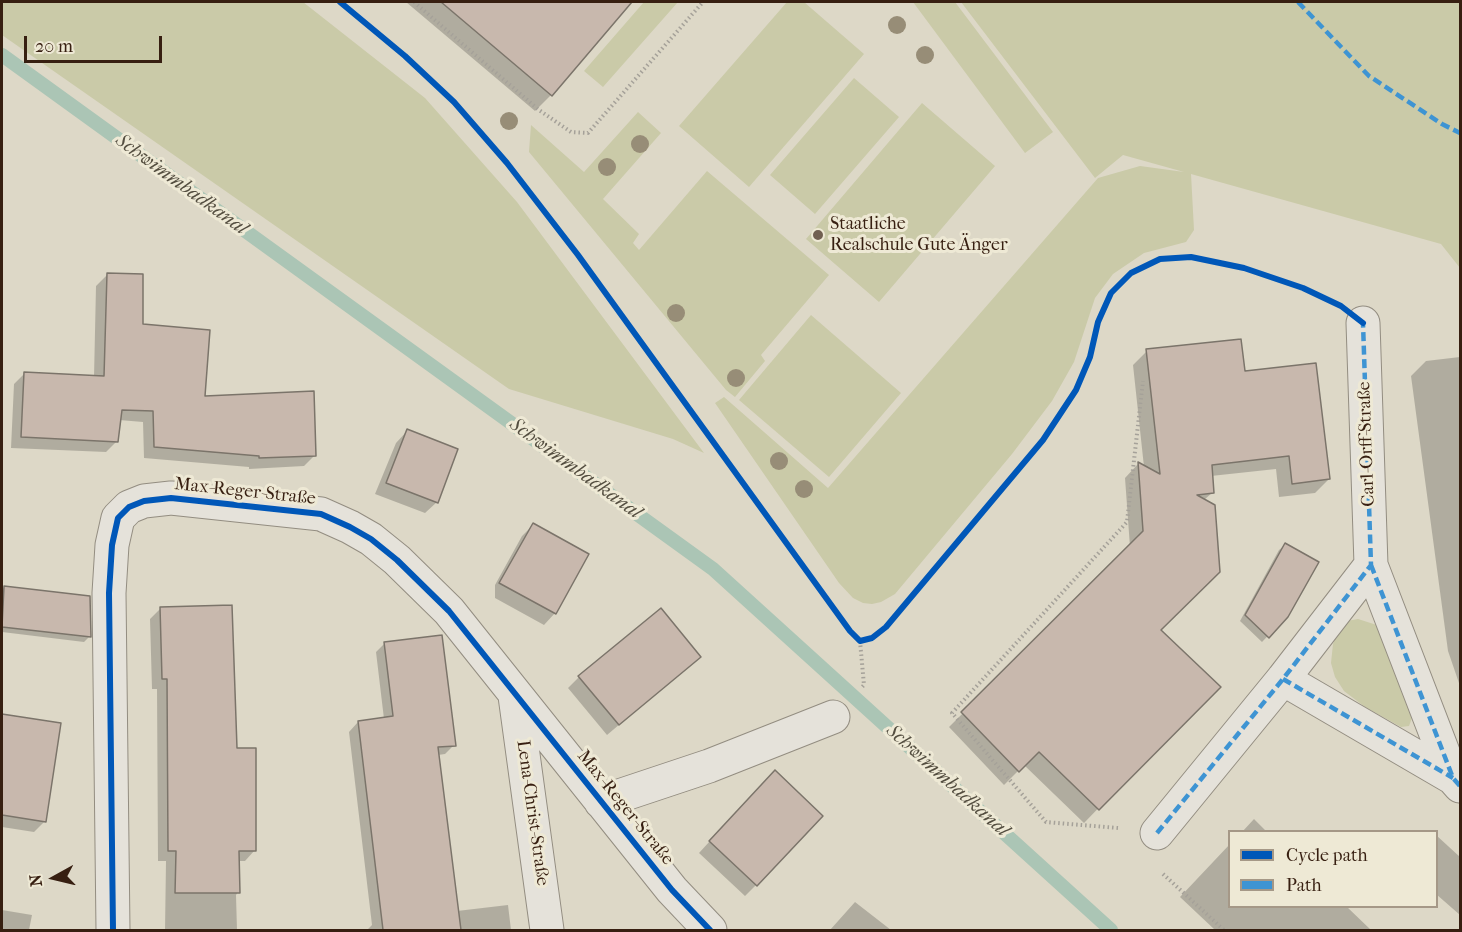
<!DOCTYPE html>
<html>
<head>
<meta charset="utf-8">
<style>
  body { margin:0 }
  #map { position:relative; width:1462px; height:932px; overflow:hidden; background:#ddd8c7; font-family:"IM FELL French Canon",serif }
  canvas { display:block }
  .frame { position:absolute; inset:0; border:3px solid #371f11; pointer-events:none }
  .legend { position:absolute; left:1228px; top:830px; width:210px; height:78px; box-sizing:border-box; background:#eee9d5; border:2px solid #a59887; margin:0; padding:8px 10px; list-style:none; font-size:18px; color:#371f11 }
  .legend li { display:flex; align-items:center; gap:12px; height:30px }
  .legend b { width:30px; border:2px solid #a59887 }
  .north { position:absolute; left:24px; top:848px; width:60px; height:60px; -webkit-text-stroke:4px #eee9d5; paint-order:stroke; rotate:262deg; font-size:16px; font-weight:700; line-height:24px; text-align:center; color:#371f11 }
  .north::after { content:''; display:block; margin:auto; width:21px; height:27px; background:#371f11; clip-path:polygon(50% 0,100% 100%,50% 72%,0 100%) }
  .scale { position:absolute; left:24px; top:36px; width:138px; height:27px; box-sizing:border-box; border:3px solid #371f11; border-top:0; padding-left:8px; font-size:18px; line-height:21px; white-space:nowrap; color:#371f11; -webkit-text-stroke:4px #eee9d5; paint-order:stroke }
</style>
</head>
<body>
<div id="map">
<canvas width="1462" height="932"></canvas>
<div class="frame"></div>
<ul class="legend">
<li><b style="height:8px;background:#0057b8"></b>Cycle path</li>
<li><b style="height:8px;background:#3e94d3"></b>Path</li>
</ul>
<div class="north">N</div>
<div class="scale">20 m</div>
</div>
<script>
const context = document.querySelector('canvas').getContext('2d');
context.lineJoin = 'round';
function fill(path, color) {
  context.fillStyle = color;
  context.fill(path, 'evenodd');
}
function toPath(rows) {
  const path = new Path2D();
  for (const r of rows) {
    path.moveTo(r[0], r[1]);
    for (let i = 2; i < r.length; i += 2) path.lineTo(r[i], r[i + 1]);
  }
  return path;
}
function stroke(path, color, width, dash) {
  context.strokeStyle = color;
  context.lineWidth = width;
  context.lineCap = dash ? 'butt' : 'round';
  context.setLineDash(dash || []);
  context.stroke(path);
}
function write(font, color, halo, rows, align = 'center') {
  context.font = font + ' "IM FELL French Canon",serif';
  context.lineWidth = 6;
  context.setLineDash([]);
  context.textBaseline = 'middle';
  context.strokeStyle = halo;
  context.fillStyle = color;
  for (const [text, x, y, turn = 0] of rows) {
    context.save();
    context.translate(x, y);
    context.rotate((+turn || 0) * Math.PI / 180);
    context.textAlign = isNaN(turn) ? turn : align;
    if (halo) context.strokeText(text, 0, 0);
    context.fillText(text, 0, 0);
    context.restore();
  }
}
fill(toPath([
  [2,2,303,2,425,98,517,202,704,453,673,439,509,389,2,35],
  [644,2,678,2,603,87,584,71],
  [787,2,804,2,864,54,749,187,679,126],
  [913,2,955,2,1053,132,1025,153],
  [961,2,1460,2,1460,268,1441,244,1191,174,1194,230,1186,242,1144,253,1113,274,1095,298,1074,362,1052,401,1012,454,895,594,881,602,872,604,863,603,853,598,839,583,715,403,724,397,828,488,1098,178,1140,166,1184,172,1123,155,1095,178],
  [854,78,899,117,815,214,770,175],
  [922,103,995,166,879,302,806,239],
  [638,112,661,133,603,199,639,234,633,243,639,250,707,171,829,275,761,355,765,361,735,397,726,390,529,152,531,125,584,172],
  [811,315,901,393,829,477,739,400],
  [1358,619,1383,627,1412,718,1409,726,1401,727,1365,707,1344,691,1335,677,1331,663,1333,644,1339,630,1347,621]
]), '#cacaa8');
fill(toPath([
  [406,2,631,2,551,95,535,111],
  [107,275,141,325,203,398,315,455,304,466,249,469,249,467,144,458,143,422,119,420,117,441,106,452,11,448,14,384,25,373,94,377,96,286],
  [1147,351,1243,373,1329,479,1315,493,1279,497,1276,469,1211,476,1213,492,1204,500,1159,630,1148,757,1084,823,1024,765,1004,785,949,727,1130,547,1125,478,1138,464,1144,467,1133,365],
  [1460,357,1460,686,1448,651,1411,376,1426,361],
  [407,431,437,502,425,513,375,494,396,443],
  [534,524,587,554,555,613,544,625,495,598,495,585,522,536],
  [1285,545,1287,616,1262,642,1240,621,1279,550],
  [5,587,89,637,84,642,2,632,2,590],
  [160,609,236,749,255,850,245,861,238,861,238,892,236,895,237,930,165,930,166,861,158,861,157,689,152,689,150,619],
  [385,643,454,745,445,754,438,755,457,911,508,905,511,930,367,930,372,925,349,732,358,722,384,719,376,652],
  [699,657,607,735,568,688,579,677],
  [2,716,60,725,45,821,34,832,2,827],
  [763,783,756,885,745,896,699,853],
  [1254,819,1267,832,1242,832],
  [1436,835,1460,857,1460,915,1436,894],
  [1230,844,1230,906,1346,906,1371,930,1215,930,1180,897],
  [855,902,891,930,830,930],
  [2,910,32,915,29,930,2,930]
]), '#0003');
stroke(toPath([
  [2,55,713,569,1111,930]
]), '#abc5b5', 14);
const building = toPath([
  [441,2,632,2,552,96,441,2],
  [107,273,143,274,143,324,210,330,205,396,314,391,316,456,259,458,259,456,154,447,153,411,122,410,118,442,21,437,24,372,104,376,107,273],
  [1241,339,1245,371,1316,363,1330,479,1292,484,1289,456,1212,465,1214,493,1197,495,1215,505,1220,572,1161,630,1221,687,1099,810,1039,752,1019,772,961,712,1143,531,1138,462,1160,474,1146,349,1241,339],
  [407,429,458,449,438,503,386,483,407,429],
  [533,523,589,554,556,614,499,583,533,523],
  [1285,543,1319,562,1288,617,1269,638,1245,615,1285,543],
  [4,586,90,596,91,637,2,627,4,586],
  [232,605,237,748,256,748,256,851,239,851,240,893,175,893,176,851,168,851,167,679,162,679,160,607,232,605],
  [661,608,701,657,619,725,578,676,661,608],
  [442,635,456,746,438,747,461,930,383,930,358,721,393,716,384,642,442,635],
  [2,714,61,723,46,822,2,815,2,714],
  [775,770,823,816,757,886,709,841,775,770]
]);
fill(building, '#c8b8ad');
stroke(building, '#7b746a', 1.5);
const minor = toPath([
  [1371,565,1453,778,1460,786],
  [1283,679,1453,778],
  [515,696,547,930],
  [601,802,709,766,833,717],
  [1157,833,1283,679,1371,565,1363,323],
  [113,930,109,593,112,545,118,518,129,507,144,501,171,498,321,514,350,527,371,539,397,560,449,611,672,890,710,930]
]);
stroke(minor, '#938d81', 35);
stroke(toPath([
  [414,2,539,110,571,132,588,133,703,2],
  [860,641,864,685,861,688],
  [1118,828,1046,822,952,713,1127,522,1143,381],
  [1163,874,1224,930]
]), '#a5a199', 4, [1.5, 3]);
stroke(minor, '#e5e2da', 33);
stroke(toPath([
  [1298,2,1369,76,1442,124,1460,133],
  [1371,565,1453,778,1460,786],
  [1283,679,1453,778],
  [1157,833,1283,679,1371,565,1363,323]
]), '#3e94d3', 4.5, [9, 4.5]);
stroke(toPath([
  [340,2,405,56,454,102,507,163,578,255,850,631,860,641,872,638,886,627,1043,440,1076,390,1090,357,1098,322,1111,293,1131,273,1160,259,1191,257,1244,268,1303,288,1341,306,1363,323],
  [113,930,109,593,112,545,118,518,129,507,144,501,171,498,321,514,350,527,371,539,397,560,449,611,672,890,710,930]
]), '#0057b8', 6);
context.fillStyle = '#978d77';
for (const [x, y] of [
  [897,25],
  [925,55],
  [509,121],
  [640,144],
  [607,167],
  [676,313],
  [736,378],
  [779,461],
  [804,489]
]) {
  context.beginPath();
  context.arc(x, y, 9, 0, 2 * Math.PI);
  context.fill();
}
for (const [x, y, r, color] of [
  [818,235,6,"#716051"]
]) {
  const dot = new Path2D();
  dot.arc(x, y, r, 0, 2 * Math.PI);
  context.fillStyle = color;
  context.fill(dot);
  stroke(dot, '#eee9d5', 2);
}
write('18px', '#371f11', '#eee9d5', [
  ["Staatliche",830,225],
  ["Realschule Gute Änger",830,246]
], 'left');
write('18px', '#371f11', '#eee9d5', [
  ["Carl-Orff-Straße",1367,444,-92],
  ["Max-Reger-Straße",245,492,6],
  ["Max-Reger-Straße",625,808,51],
  ["Lena-Christ-Straße",532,813,82]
]);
write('italic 20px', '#544e40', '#eee9d5', [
  ["Schwimmbadkanal",181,185,36],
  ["Schwimmbadkanal",575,469,36],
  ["Schwimmbadkanal",947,781,42]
]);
</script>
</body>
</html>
